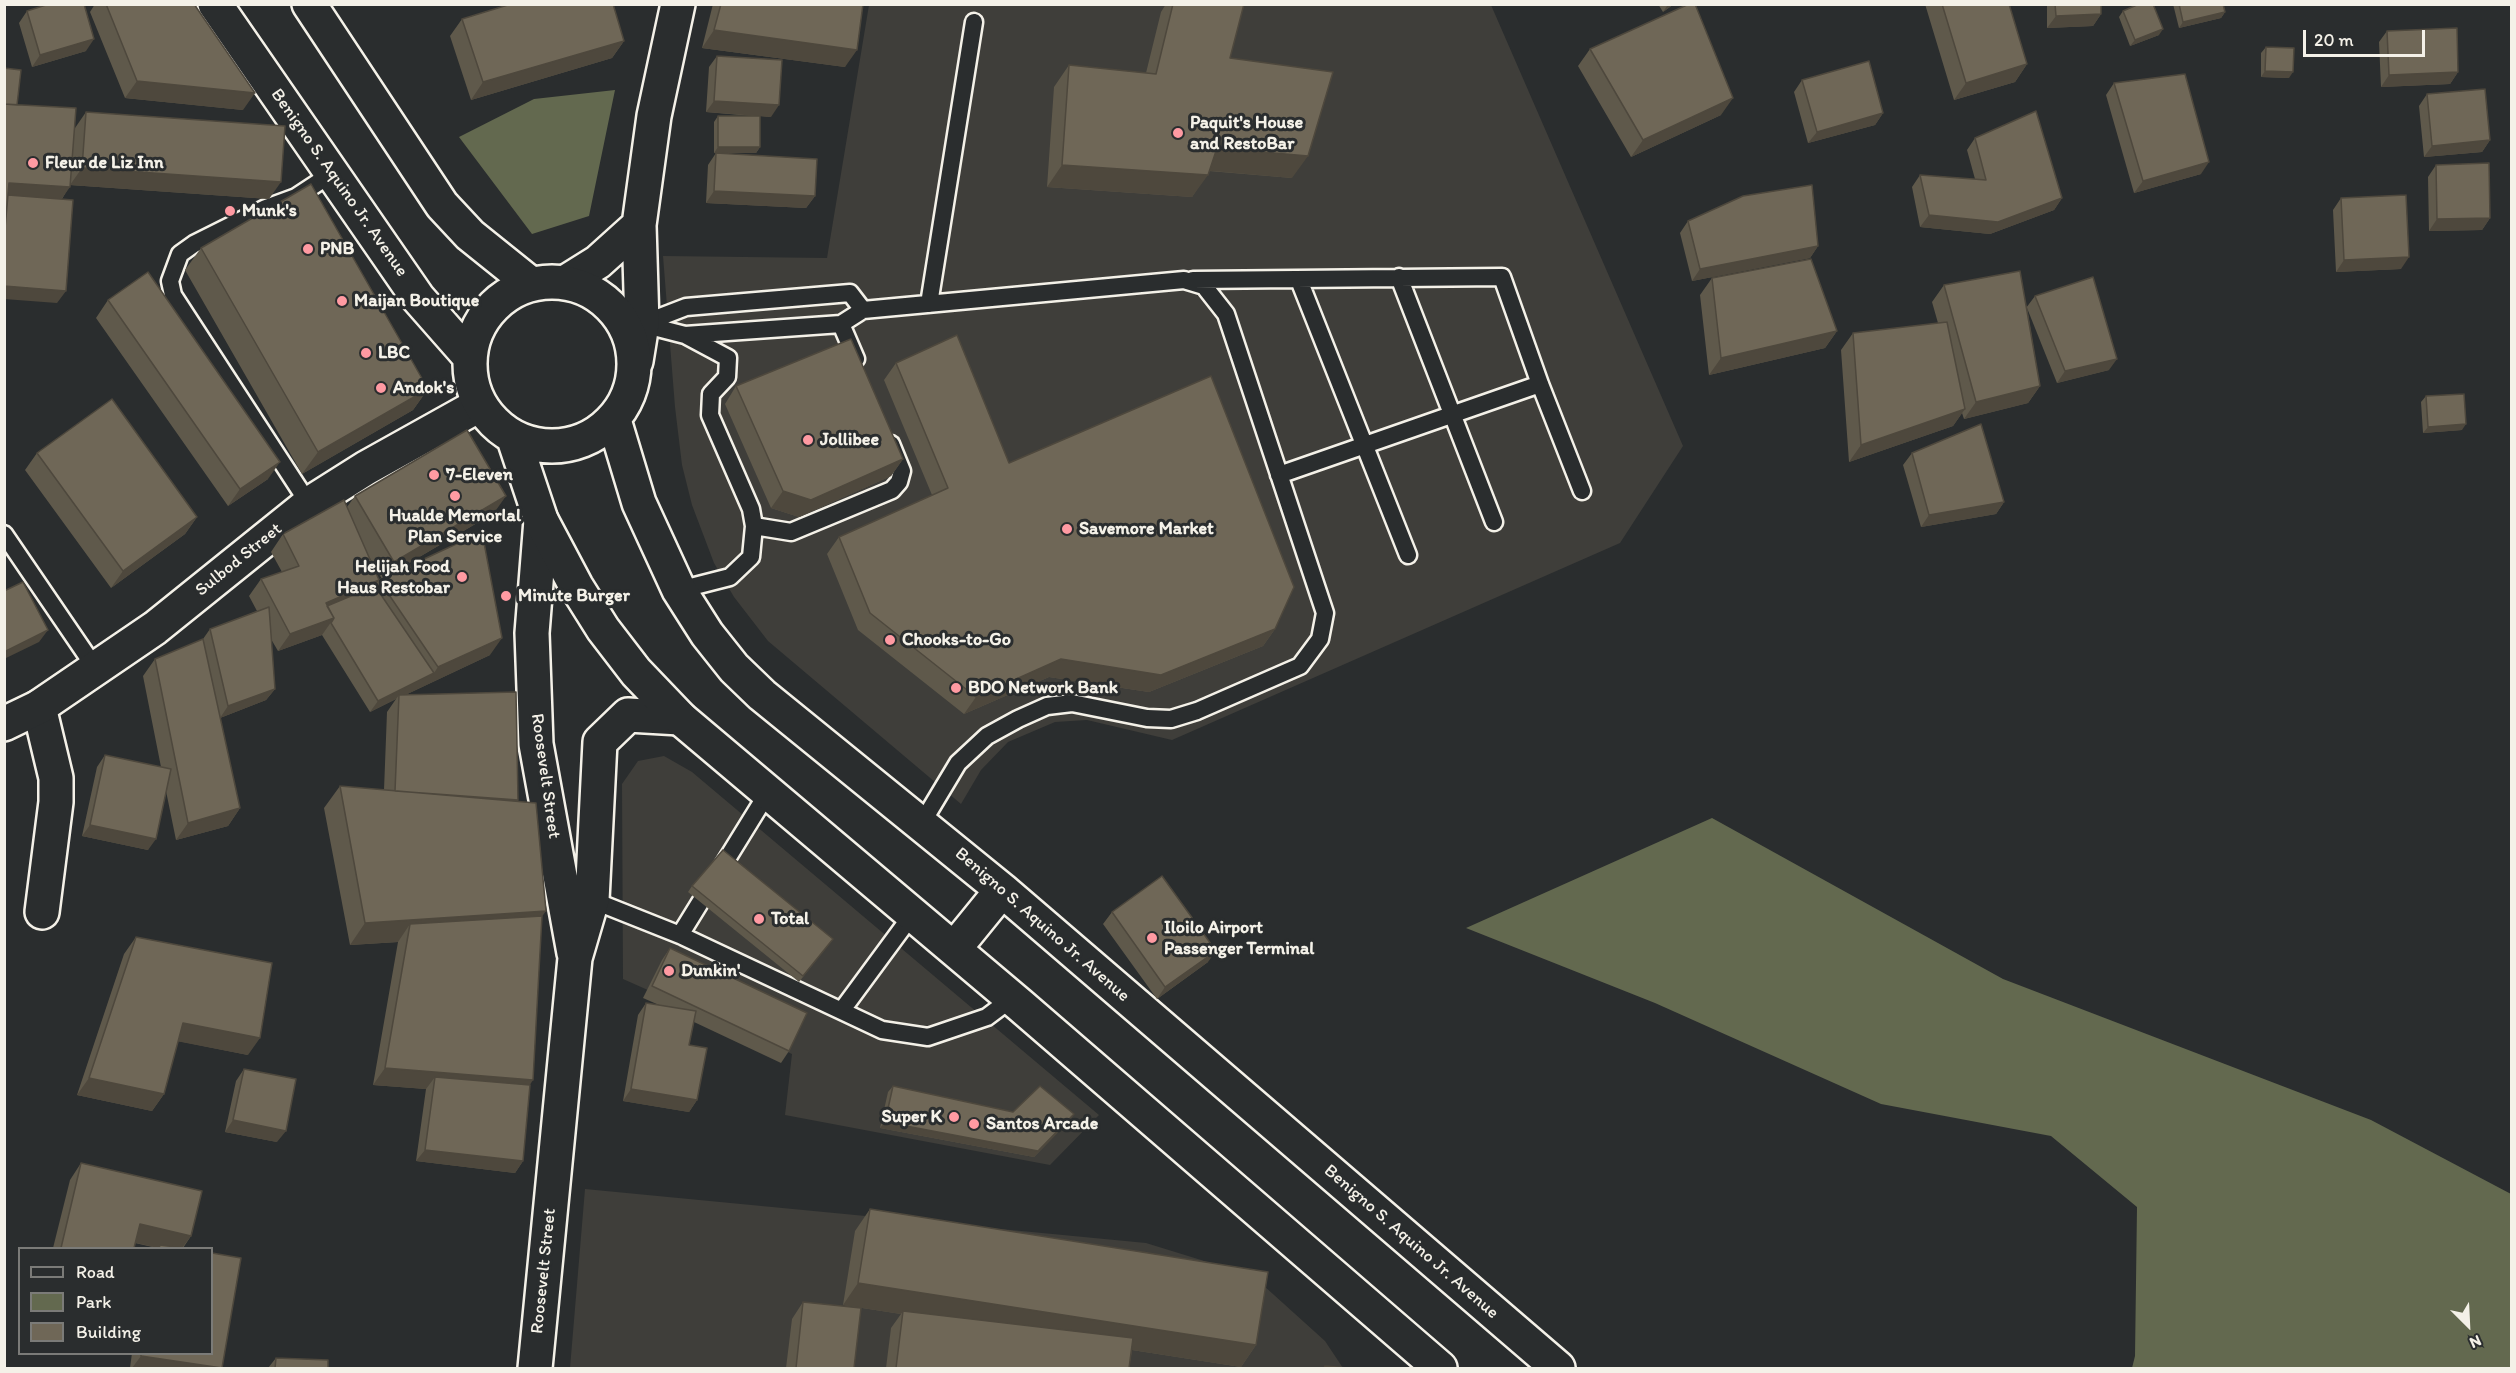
<!DOCTYPE html>
<html>
<head>
<meta charset="utf-8">
<style>
  body { margin:0 }
  #map { position:relative; width:2516px; height:1373px; overflow:hidden; background:#2a2d2e; font-family:Itim,sans-serif }
  canvas { display:block }
  .frame { position:absolute; inset:0; border:6px solid #f4f1e8; pointer-events:none }
  .legend { position:absolute; left:18px; top:1247px; width:195px; height:108px; box-sizing:border-box; background:#2a2d2e; border:2px solid #7b7b78; margin:0; padding:8px 10px; list-style:none; font-size:18px; color:#f4f1e8 }
  .legend li { display:flex; align-items:center; gap:12px; height:30px }
  .legend b { width:30px; border:2px solid #7b7b78 }
  .north { position:absolute; left:2438px; top:1295px; width:60px; height:60px; -webkit-text-stroke:4px #2a2d2e; paint-order:stroke; rotate:156deg; font-size:16px; font-weight:700; line-height:24px; text-align:center; color:#f4f1e8 }
  .north::after { content:''; display:block; margin:auto; width:21px; height:27px; background:#f4f1e8; clip-path:polygon(50% 0,100% 100%,50% 72%,0 100%) }
  .scale { position:absolute; left:2303px; top:30px; width:122px; height:27px; box-sizing:border-box; border:3px solid #f4f1e8; border-top:0; padding-left:8px; font-size:18px; line-height:21px; white-space:nowrap; color:#f4f1e8; -webkit-text-stroke:4px #2a2d2e; paint-order:stroke }
</style>
</head>
<body>
<div id="map">
<canvas width="2516" height="1373"></canvas>
<div class="frame"></div>
<ul class="legend">
<li><b style="height:8px;background:#2a2d2e"></b>Road</li>
<li><b style="height:16px;background:#63694f"></b>Park</li>
<li><b style="height:16px;background:#6f6757"></b>Building</li>
</ul>
<div class="north">N</div>
<div class="scale">20 m</div>
</div>
<script>
const context = document.querySelector('canvas').getContext('2d');
context.lineJoin = 'round';
function fill(path, color) {
  context.fillStyle = color;
  context.fill(path, 'evenodd');
}
function toPath(rows) {
  const path = new Path2D();
  for (const r of rows) {
    if (r.length === 3) {
      path.moveTo(r[0] + r[2], r[1]);
      path.arc(r[0], r[1], r[2], 0, 2 * Math.PI);
      continue;
    }
    path.moveTo(r[0], r[1]);
    for (let i = 2; i < r.length; i += 2) path.lineTo(r[i], r[i + 1]);
  }
  return path;
}
function stroke(path, color, width, dash) {
  context.strokeStyle = color;
  context.lineWidth = width;
  context.lineCap = dash ? 'butt' : 'round';
  context.setLineDash(dash || []);
  context.stroke(path);
}
function write(font, color, halo, rows, align = 'center') {
  context.font = font + ' Itim,sans-serif';
  context.lineWidth = 6;
  context.setLineDash([]);
  context.textBaseline = 'middle';
  context.strokeStyle = halo;
  context.fillStyle = color;
  for (const [text, x, y, turn = 0] of rows) {
    context.save();
    context.translate(x, y);
    context.rotate((+turn || 0) * Math.PI / 180);
    context.textAlign = isNaN(turn) ? turn : align;
    if (halo) context.strokeText(text, 0, 0);
    context.fillText(text, 0, 0);
    context.restore();
  }
}
fill(toPath([
  [869,5,1491,5,1683,446,1620,543,1172,740,1087,720,1055,722,1008,742,981,770,961,804,768,641,734,597,714,563,692,505,682,465,675,407,663,256,827,258],
  [664,756,692,772,1099,1115,1050,1165,785,1115,792,1054,623,979,622,784,638,761],
  [585,1189,1146,1243,1253,1276,1325,1341,1343,1368,570,1368]
]), '#3f3e3a');
fill(toPath([
  [615,90,589,216,532,234,459,137,534,99],
  [1712,818,2003,979,2371,1120,2511,1194,2511,1368,2132,1368,2135,1356,2137,1207,2051,1136,1881,1104,1655,1003,1466,928]
]), '#63694f');
const lane = toPath([
  [1399,277,1494,522],
  [1193,280,1502,277,1540,384,1582,491],
  [1299,280,1408,555],
  [929,304,974,22],
  [642,324,686,307,850,293,863,310,1184,280,1204,286,1226,314,1325,613,1320,639,1300,666,1197,711,1171,719,1147,718,1072,703,1047,706,1018,719,987,736,958,763,922,823],
  [642,324,685,335,841,324,863,310],
  [841,324,856,359],
  [1279,475,1540,384],
  [309,504,173,295,170,281,180,254,194,244,266,208,296,197,331,174],
  [754,526,791,532,892,490,899,482,902,471,891,444],
  [4,534,96,669],
  [679,590,730,577,751,557,754,526,751,509,710,415,711,394,727,377,728,358,685,335],
  [586,900,592,900,680,935,882,1030,928,1037,987,1017,1011,999],
  [680,935,767,794],
  [842,1010,912,915]
]);
const street = toPath([
  [39,707,56,778,56,802,42,912]
]);
const secondary = toPath([
  [566,282,598,262,639,225],
  [636,361,642,324,639,225,654,116,678,4],
  [541,520,532,633,536,744,574,953],
  [4,724,39,707,155,628,309,504,366,468,479,405],
  [535,1368,575,958,592,900,600,742,628,715,680,718]
]);
const primary = toPath([
  [215,4,418,298,469,356],
  [309,4,442,205,470,235,531,284],
  [552,364,82],
  [614,420,639,503,679,590,707,634,734,668,762,695,1002,890,1558,1368],
  [514,439,541,520,576,586,603,629,636,672,680,718,1020,1005,1440,1368],
  [954,949,1002,890]
]);
stroke(lane, '#f4f1e8', 21);
stroke(street, '#f4f1e8', 38);
stroke(secondary, '#f4f1e8', 38);
stroke(primary, '#f4f1e8', 38);
stroke(lane, '#2a2d2e', 16);
stroke(street, '#2a2d2e', 33);
stroke(secondary, '#2a2d2e', 33);
stroke(primary, '#2a2d2e', 33);
fill(toPath([
  [95,4,194,4,243,110,125,98,90,12],
  [713,4,863,4,845,67,702,48],
  [1166,4,1244,4,1230,58,1292,178,1209,171,1192,197,1047,187,1054,87,1069,65,1146,73,1161,12],
  [1658,4,1674,4,1663,12],
  [1925,4,2009,4,2027,64,2015,82,1954,100],
  [2047,4,2101,4,2101,14,2093,26,2047,28],
  [2173,4,2223,4,2225,12,2221,18,2179,28],
  [27,11,86,51,32,67,19,23],
  [2123,11,2159,35,2130,46,2119,17],
  [462,19,624,41,612,58,471,100,450,36],
  [2387,31,2458,72,2450,84,2381,87,2379,42],
  [2266,47,2289,78,2261,77,2261,53],
  [1590,49,1721,115,1631,157,1578,66],
  [717,56,771,117,760,116,760,147,756,153,717,153,815,196,806,208,706,203,708,165,716,153,714,153,714,122,718,116,752,116,706,112,709,67],
  [1802,80,1883,113,1875,125,1808,143,1794,92],
  [2114,83,2201,174,2134,193,2106,95],
  [2427,94,2490,140,2482,152,2424,157,2419,106],
  [17,105,75,128,86,112,269,199,70,185,62,199,57,303],
  [1975,138,2062,198,2054,210,1990,234,1920,227,1912,187,1920,175,1975,179,1967,150],
  [2436,165,2490,218,2482,230,2429,231,2428,177],
  [2341,198,2401,269,2336,272,2333,210],
  [1688,221,1818,246,1810,258,1692,281,1680,233],
  [201,248,428,389,413,410,302,474,185,270],
  [1712,278,1837,331,1825,348,1709,375,1700,295],
  [1944,285,2026,308,2035,296,2109,370,2057,383,2027,308,2040,386,2028,403,1964,419,1962,413,1953,426,1849,462,1841,350,1853,333,1938,323,1932,302],
  [108,300,268,479,228,506,96,318],
  [896,363,1009,463,1275,629,1263,646,1149,692,1049,677,964,714,858,630,827,554,839,537,932,495,884,380],
  [736,386,903,459,891,476,799,517,771,508,725,404],
  [2426,396,2462,430,2423,433,2421,402],
  [37,453,197,517,185,534,111,588,25,470],
  [1912,453,2004,502,1996,514,1921,527,1903,465],
  [355,496,494,513,382,579,490,655,405,695,518,800,518,801,542,916,523,1161,515,1173,416,1161,426,1089,373,1085,398,942,350,945,324,808,340,786,384,790,387,712,396,699,370,712,322,635,278,651,271,639,275,689,266,700,220,718,240,808,228,826,176,840,166,791,148,850,82,836,97,767,105,755,161,767,143,676,155,659,203,639,210,629,257,611,249,596,261,579,282,572,271,552,283,534,347,507],
  [368,555,382,579,379,580],
  [692,886,833,939,799,982,688,892],
  [1112,912,1208,962,1157,999,1103,924],
  [136,937,248,1055,178,1041,164,1094,152,1111,77,1095,124,954],
  [670,948,789,1051,781,1063,694,1022,689,1045,697,1100,689,1112,623,1101,638,1015,646,1003,659,1005,643,998,662,960],
  [244,1069,277,1142,225,1132,236,1081],
  [893,1086,1013,1112,1070,1120,1034,1157,880,1128,888,1092],
  [81,1163,191,1236,183,1248,157,1248,135,1243,134,1248,53,1248,70,1180],
  [870,1209,1256,1345,1241,1367,1132,1350,1129,1368,886,1368,891,1328,901,1314,843,1305,855,1231],
  [803,1302,854,1368,786,1368,792,1319],
  [132,1353,212,1353,222,1368,130,1368],
  [276,1358,328,1368,268,1368]
]), '#5f594b');
fill(toPath([
  [1670,4,1674,4,1663,12,1667,6],
  [2225,12,2221,18,2179,28,2183,22],
  [2101,14,2093,26,2047,28,2056,16],
  [2163,29,2159,35,2130,46,2135,40],
  [714,30,857,50,845,67,702,48],
  [94,39,86,51,32,67,40,55],
  [624,41,612,58,471,100,483,82],
  [2027,64,2015,82,1954,100,1966,83],
  [2265,71,2293,72,2289,78,2261,77],
  [2458,72,2450,84,2381,87,2389,75],
  [137,81,255,93,243,110,125,98],
  [1733,98,1721,115,1631,157,1643,140],
  [714,101,779,105,771,117,706,112],
  [1883,113,1875,125,1808,143,1817,132],
  [2490,140,2482,152,2424,157,2432,146],
  [718,147,760,147,756,153,714,153],
  [1217,148,1308,156,1292,178,1201,170],
  [2209,162,2201,174,2134,193,2143,181],
  [1062,165,1208,175,1192,197,1047,187],
  [82,168,281,182,269,199,70,185],
  [9,183,70,187,58,204,8,200],
  [714,191,815,196,806,208,706,203],
  [2062,198,2054,210,1990,234,1920,227,1929,215],
  [2490,218,2482,230,2429,231,2437,219],
  [1818,246,1810,258,1692,281,1700,269],
  [2409,257,2401,269,2336,272,2344,260],
  [4,286,66,291,57,303,4,299],
  [1837,331,1825,348,1709,375,1721,358],
  [2117,359,2109,370,2057,383,2065,371],
  [2040,386,2028,403,1964,419,1976,402],
  [428,389,413,410,302,474,318,452],
  [1965,409,1953,426,1849,462,1861,445],
  [2466,424,2462,430,2423,433,2428,427],
  [903,459,891,476,799,517,771,508,783,491],
  [280,462,268,479,228,506,240,489],
  [506,496,494,513,382,579,394,562],
  [2004,502,1996,514,1921,527,1929,515],
  [197,517,185,534,111,588,123,571],
  [379,580,367,597,326,615,326,603],
  [334,618,322,635,278,651,290,634],
  [1275,629,1263,646,1149,692,1049,677,964,714,976,697,1061,659],
  [48,630,39,642,4,659,4,652],
  [502,638,490,655,399,698,399,695,396,699,370,712,378,701,434,673,438,667],
  [275,689,266,700,220,718,228,706],
  [240,808,228,826,176,840,188,823],
  [90,825,156,839,148,850,82,836],
  [546,911,530,933,410,924,398,942,350,945,365,923],
  [1216,951,1208,962,1157,999,1165,987],
  [183,1023,260,1038,248,1055,171,1040],
  [385,1068,533,1080,522,1097,435,1077,426,1089,373,1085],
  [89,1078,164,1094,152,1111,77,1095],
  [631,1089,697,1100,689,1112,623,1101],
  [1074,1114,1070,1120,1034,1157,880,1128,885,1122],
  [233,1120,286,1131,277,1142,225,1132],
  [425,1150,523,1161,515,1173,416,1161],
  [140,1224,191,1236,182,1248,160,1245,158,1248,128,1241],
  [858,1283,1256,1345,1241,1367,902,1314,903,1311,901,1314,843,1305],
  [141,1356,222,1368,132,1368]
]), '#4e483d');
const building = toPath([
  [49,4,84,4,94,39,40,55,27,11,49,4],
  [106,4,194,4,255,93,137,81,106,4],
  [511,4,613,4,624,41,483,82,462,19,511,4],
  [721,4,863,4,857,50,714,30,721,4],
  [1173,4,1244,4,1230,58,1333,72,1308,156,1217,148,1208,175,1062,165,1069,65,1156,74,1173,4],
  [1689,4,1695,4,1733,98,1643,140,1590,49,1689,4],
  [1942,4,2009,4,2027,64,1966,83,1942,4],
  [2055,4,2101,4,2101,14,2056,16,2055,4],
  [2139,4,2153,4,2163,29,2135,40,2123,11,2139,4],
  [2179,4,2223,4,2225,12,2183,22,2179,4],
  [2457,28,2458,72,2389,75,2387,31,2457,28],
  [2266,47,2294,48,2293,72,2265,71,2266,47],
  [717,56,782,60,779,105,714,101,717,56],
  [1869,61,1883,113,1817,132,1802,80,1869,61],
  [4,68,21,70,17,105,4,104,4,68],
  [2185,74,2209,162,2143,181,2114,83,2185,74],
  [2485,89,2490,140,2432,146,2427,94,2485,89],
  [4,104,76,108,70,187,9,183,4,239,4,104],
  [2036,111,2062,198,1998,222,1929,215,1920,175,1986,180,1975,138,2036,111],
  [86,112,285,126,281,182,82,168,86,112],
  [718,116,760,116,760,147,718,147,718,116],
  [716,153,817,159,815,196,714,191,716,153],
  [2489,163,2490,218,2437,219,2436,165,2489,163],
  [311,184,428,389,318,452,201,248,311,184],
  [1812,185,1818,246,1700,269,1688,221,1743,196,1812,185],
  [8,195,73,200,66,291,4,286,4,239,8,195],
  [2406,195,2409,257,2344,260,2341,198,2406,195],
  [1811,259,1837,331,1721,358,1712,278,1811,259],
  [2020,271,2040,386,1976,402,1944,285,2020,271],
  [148,272,280,462,240,489,108,300,148,272],
  [2093,277,2117,359,2065,371,2035,296,2093,277],
  [1947,322,1965,409,1861,445,1853,333,1947,322],
  [957,335,1009,463,1211,376,1294,587,1275,629,1161,675,1061,659,976,697,870,613,839,537,948,488,896,363,957,335],
  [851,339,903,459,811,500,783,491,736,386,851,339],
  [2464,394,2466,424,2428,427,2426,396,2464,394],
  [112,399,197,517,123,571,37,453,112,399],
  [1981,424,2004,502,1929,515,1912,453,1981,424],
  [467,430,506,496,394,562,355,496,467,430],
  [344,500,379,580,326,603,334,618,290,634,261,579,299,566,283,534,344,500],
  [482,532,502,638,438,667,379,580,482,532],
  [23,582,48,630,4,652,4,591,23,582],
  [375,586,434,673,378,701,331,623,334,618,327,606,375,586],
  [269,607,275,689,228,706,210,629,269,607],
  [203,639,240,808,188,823,155,659,203,639],
  [516,692,518,800,395,791,399,695,516,692],
  [105,755,171,769,156,839,90,825,105,755],
  [340,786,536,803,546,911,365,923,340,786],
  [723,850,833,939,803,976,692,886,723,850],
  [1162,876,1216,951,1165,987,1112,912,1162,876],
  [542,916,533,1080,385,1068,410,924,542,916],
  [136,937,272,963,260,1038,183,1023,164,1094,89,1078,136,937],
  [670,948,807,1013,789,1051,652,986,670,948],
  [646,1003,696,1011,689,1045,707,1048,697,1100,631,1089,646,1003],
  [244,1069,296,1079,286,1131,233,1120,244,1069],
  [435,1077,530,1085,523,1161,425,1150,435,1077],
  [893,1086,1013,1112,1040,1086,1074,1114,1038,1151,885,1122,893,1086],
  [81,1163,202,1191,191,1236,140,1224,134,1248,61,1248,81,1163],
  [870,1209,1268,1272,1256,1345,858,1283,870,1209],
  [160,1245,183,1248,159,1248,160,1245],
  [212,1253,241,1258,222,1368,141,1356,141,1353,212,1353,212,1253],
  [803,1302,861,1308,854,1368,796,1368,803,1302],
  [903,1311,1133,1338,1129,1368,896,1368,903,1311],
  [276,1358,328,1360,328,1368,275,1368,276,1358],
  [1325,1366,1347,1368,1324,1368,1325,1366]
]);
fill(building, '#6f6757');
stroke(building, '#4e483d', 1.5);
for (const [x, y, r, color] of [
  [1178,133,6,"#ff9aa2"],
  [33,163,6,"#ff9aa2"],
  [230,211,6,"#ff9aa2"],
  [308,249,6,"#ff9aa2"],
  [342,301,6,"#ff9aa2"],
  [366,353,6,"#ff9aa2"],
  [381,388,6,"#ff9aa2"],
  [808,440,6,"#ff9aa2"],
  [434,475,6,"#ff9aa2"],
  [455,496,6,"#ff9aa2"],
  [1067,529,6,"#ff9aa2"],
  [462,577,6,"#ff9aa2"],
  [506,596,6,"#ff9aa2"],
  [890,640,6,"#ff9aa2"],
  [956,688,6,"#ff9aa2"],
  [759,919,6,"#ff9aa2"],
  [1152,938,6,"#ff9aa2"],
  [669,971,6,"#ff9aa2"],
  [954,1117,6,"#ff9aa2"],
  [974,1124,6,"#ff9aa2"]
]) {
  const dot = new Path2D();
  dot.arc(x, y, r, 0, 2 * Math.PI);
  context.fillStyle = color;
  context.fill(dot);
  stroke(dot, '#2a2d2e', 2);
}
write('bold 18px', '#f4f1e8', '#2a2d2e', [
  ["Paquit's House",1190,123],
  ["and RestoBar",1190,144],
  ["Fleur de Liz Inn",45,163],
  ["Munk's",242,211],
  ["PNB",320,249],
  ["Maijan Boutique",354,301],
  ["LBC",378,353],
  ["Andok's",393,388],
  ["Jollibee",820,440],
  ["7-Eleven",446,475],
  ["Hualde Memorlal",455,516,"center"],
  ["Plan Service",455,537,"center"],
  ["Savemore Market",1079,529],
  ["Helijah Food",450,567,"right"],
  ["Haus Restobar",450,588,"right"],
  ["Minute Burger",518,596],
  ["Chooks-to-Go",902,640],
  ["BDO Network Bank",968,688],
  ["Total",771,919],
  ["Iloilo Airport",1164,928],
  ["Passenger Terminal",1164,949],
  ["Dunkin'",681,971],
  ["Super K",942,1117,"right"],
  ["Santos Arcade",986,1124]
], 'left');
write('18px', '#f4f1e8', '#2a2d2e', [
  ["Benigno S. Aquino Jr. Avenue",339,183,55],
  ["Sulbod Street",239,560,-39],
  ["Roosevelt Street",545,776,82],
  ["Benigno S. Aquino Jr. Avenue",1042,925,41],
  ["Benigno S. Aquino Jr. Avenue",1411,1242,41],
  ["Roosevelt Street",544,1271,-84]
]);
</script>
</body>
</html>
